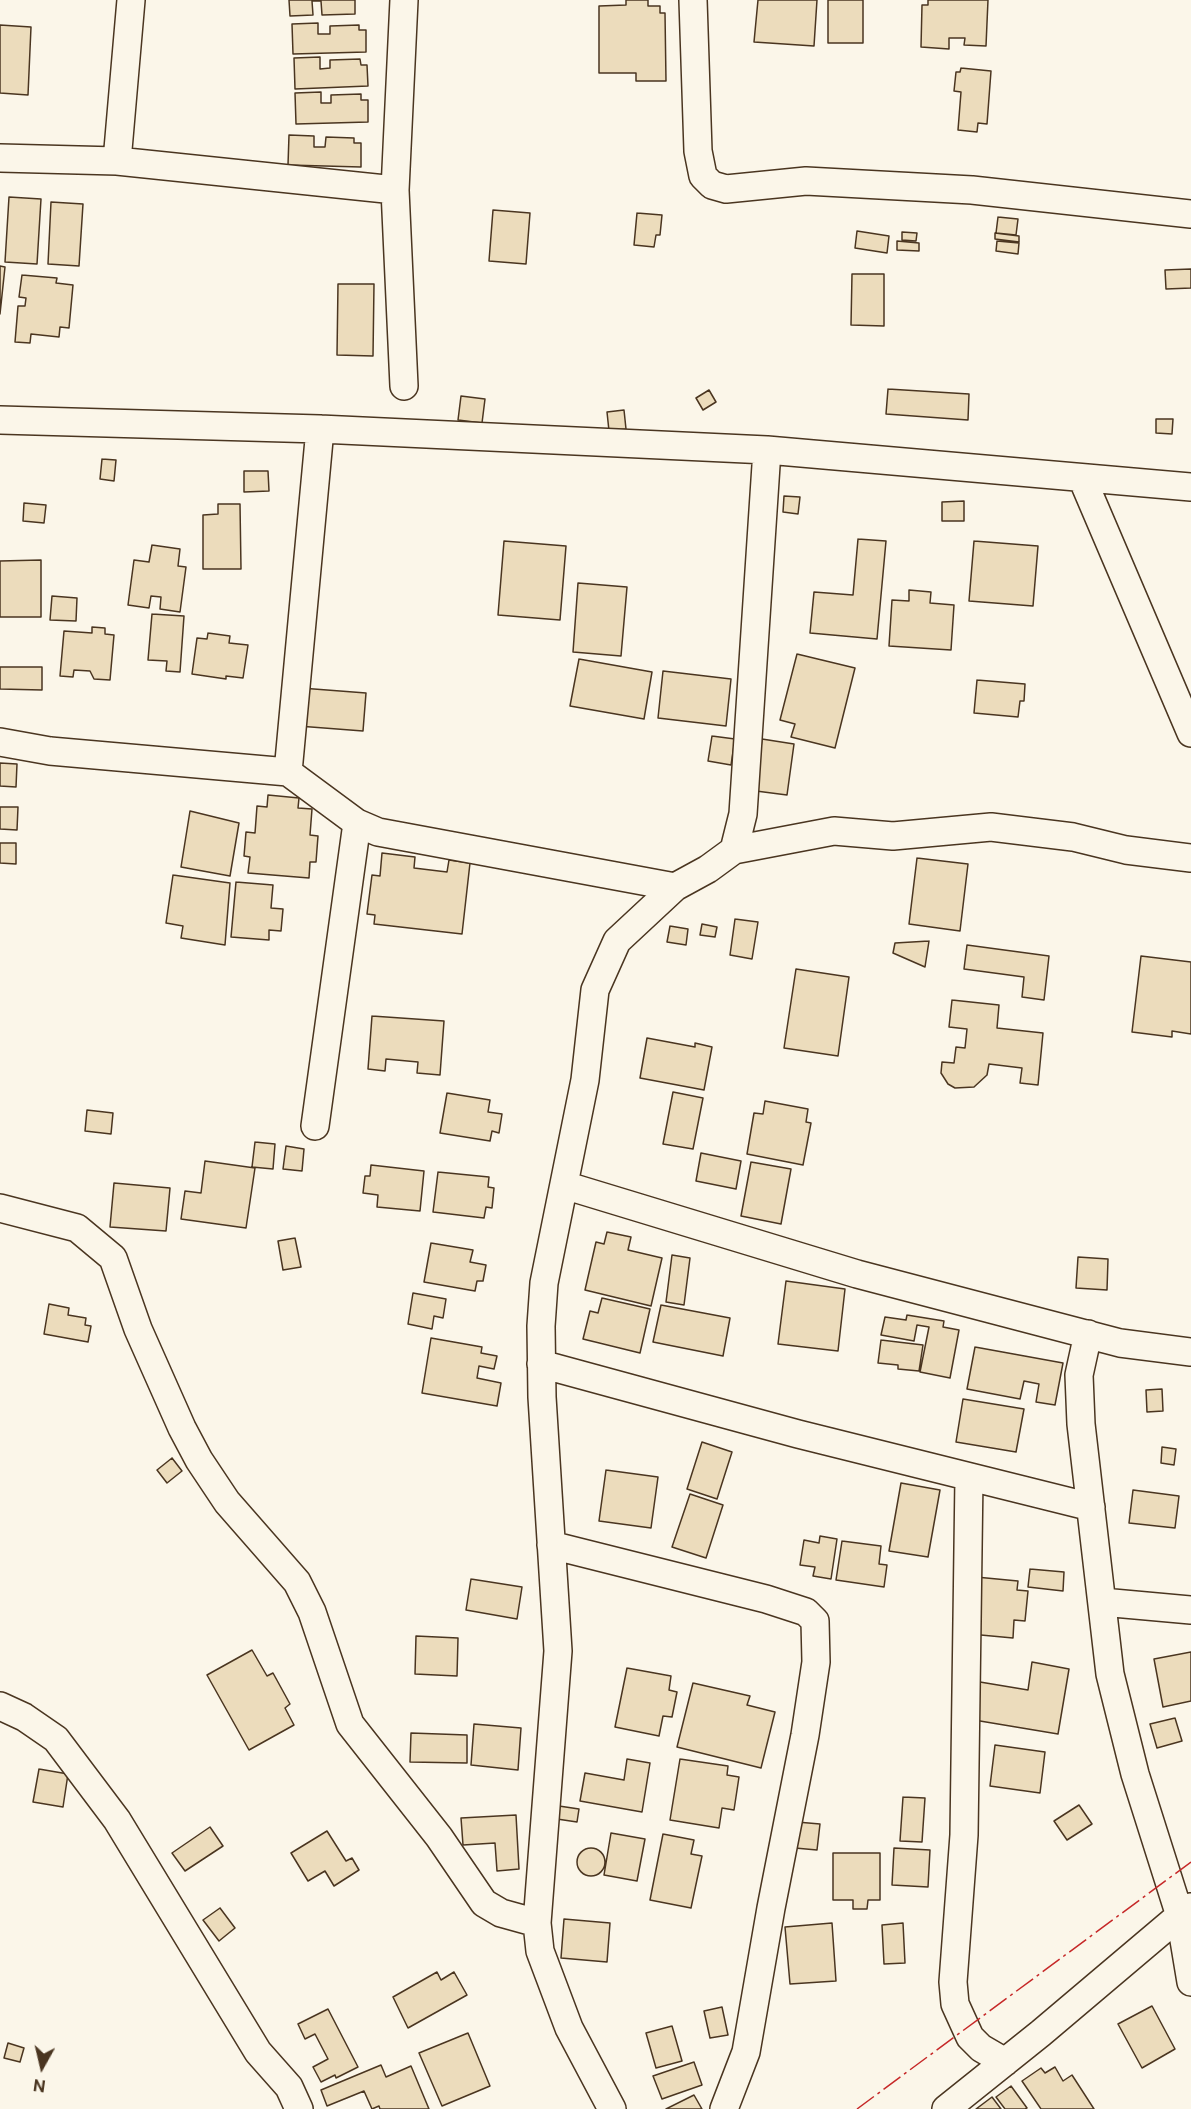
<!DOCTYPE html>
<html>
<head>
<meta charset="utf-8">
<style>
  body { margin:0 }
  #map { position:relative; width:1191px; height:2109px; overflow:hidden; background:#fbf6e9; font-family:"Public Sans",sans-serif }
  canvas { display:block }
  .north { position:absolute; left:12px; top:2037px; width:60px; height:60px; -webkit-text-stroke:4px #fbf6e9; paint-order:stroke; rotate:188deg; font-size:16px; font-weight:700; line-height:24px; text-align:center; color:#4a3520 }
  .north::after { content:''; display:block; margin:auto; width:21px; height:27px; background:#4a3520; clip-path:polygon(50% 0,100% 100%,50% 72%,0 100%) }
</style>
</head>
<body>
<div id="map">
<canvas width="1191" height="2109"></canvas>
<div class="north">N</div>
</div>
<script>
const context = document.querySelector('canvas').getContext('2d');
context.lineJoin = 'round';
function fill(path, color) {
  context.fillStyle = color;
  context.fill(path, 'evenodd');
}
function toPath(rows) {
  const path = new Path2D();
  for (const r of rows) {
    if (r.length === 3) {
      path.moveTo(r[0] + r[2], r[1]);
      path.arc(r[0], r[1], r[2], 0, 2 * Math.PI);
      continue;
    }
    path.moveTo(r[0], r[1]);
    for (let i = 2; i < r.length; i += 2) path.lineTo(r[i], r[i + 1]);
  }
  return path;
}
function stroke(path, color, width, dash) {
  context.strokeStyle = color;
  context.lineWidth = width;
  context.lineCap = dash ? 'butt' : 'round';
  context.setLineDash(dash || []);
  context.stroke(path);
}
const building = toPath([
  [289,0,355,0,355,14,322,15,321,1,312,1,313,15,290,16,289,0],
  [626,0,648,0,648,6,660,6,660,13,665,13,666,81,636,81,636,73,599,73,599,6,626,5,626,0],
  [758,0,817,0,814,46,754,42,758,0],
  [828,0,863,0,863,43,828,43,828,0],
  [928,0,988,0,986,46,964,45,965,38,949,38,949,49,921,47,922,5,928,5,928,0],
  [318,23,318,34,330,34,330,26,359,25,359,30,366,30,366,52,293,54,292,24,318,23],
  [0,25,31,27,28,95,0,93,0,25],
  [320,57,320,69,330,68,330,60,360,59,361,65,367,65,368,86,295,89,294,58,320,57],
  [961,68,991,71,987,124,978,123,977,132,958,130,961,92,954,91,956,72,960,72,961,68],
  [321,92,321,103,331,103,331,95,361,94,361,100,368,100,368,122,296,124,295,93,321,92],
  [289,135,314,136,314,147,325,147,326,137,354,138,354,143,361,143,361,167,288,165,289,135],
  [9,197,41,199,37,264,5,262,9,197],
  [51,202,83,204,79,266,48,264,51,202],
  [493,210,530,213,526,264,489,261,493,210],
  [637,213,662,215,660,235,656,235,654,247,634,245,637,213],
  [998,217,1018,219,1016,235,996,233,998,217],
  [857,231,889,236,887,253,855,248,857,231],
  [902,232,917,233,916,241,902,240,902,232],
  [995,233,1019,236,1019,242,995,239,995,233],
  [897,241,919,243,919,251,897,250,897,241],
  [997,241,1019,243,1018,254,996,251,997,241],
  [0,266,5,267,0,314,0,266],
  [1191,269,1191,288,1166,289,1165,270,1191,269],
  [852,274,884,274,884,326,851,325,852,274],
  [22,275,57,278,56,283,73,285,69,328,60,327,59,337,31,334,30,343,15,342,18,306,25,306,26,298,19,297,22,275],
  [338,284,374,284,373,356,337,355,338,284],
  [888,389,969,394,968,420,886,414,888,389],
  [709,390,716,402,703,410,696,398,709,390],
  [461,396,485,399,482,423,458,420,461,396],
  [624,410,626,429,609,431,607,412,624,410],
  [1156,419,1173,419,1172,434,1156,433,1156,419],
  [102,459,116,460,114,481,100,479,102,459],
  [244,471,268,471,269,491,244,492,244,471],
  [784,496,800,497,798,514,783,512,784,496],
  [964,501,964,521,942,521,942,502,964,501],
  [24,503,46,505,44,523,23,521,24,503],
  [218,504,240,504,241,569,203,569,203,515,218,514,218,504],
  [858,539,886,541,877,639,810,633,814,592,853,595,858,539],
  [504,541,566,546,560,620,498,615,504,541],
  [974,541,1038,546,1033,606,969,601,974,541],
  [152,545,180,549,178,566,186,567,180,612,160,609,161,597,151,596,149,608,128,605,134,560,149,562,152,545],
  [41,560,41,617,0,617,0,561,41,560],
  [578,583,627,587,621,656,573,652,578,583],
  [909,590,931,592,930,603,954,605,951,650,889,646,892,600,909,601,909,590],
  [52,596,77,598,76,621,50,620,52,596],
  [152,614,184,616,180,672,166,671,167,661,148,660,152,614],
  [92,627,105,628,105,634,114,635,110,680,94,679,90,671,74,670,73,677,60,676,64,631,92,633,92,627],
  [208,633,230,636,229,643,248,645,243,678,226,676,226,679,192,674,197,638,207,639,208,633],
  [797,654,855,668,835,748,791,737,795,724,780,720,797,654],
  [579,659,652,672,644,719,570,706,579,659],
  [0,667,42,667,42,690,0,689,0,667],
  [663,671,731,679,726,726,658,718,663,671],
  [977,680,1025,684,1024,701,1020,701,1018,717,974,713,977,680],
  [301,688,366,693,363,731,298,726,301,688],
  [712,736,735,739,731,765,708,761,712,736],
  [762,739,794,744,787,795,756,791,762,739],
  [0,763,17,764,16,787,0,786,0,763],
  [268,795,299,798,298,808,312,809,310,835,318,836,316,862,310,862,309,878,248,873,250,857,244,856,246,832,255,833,257,806,267,807,268,795],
  [0,807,18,807,17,830,0,829,0,807],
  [190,811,239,823,230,876,181,867,190,811],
  [0,843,16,843,16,864,0,863,0,843],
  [382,853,415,857,414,868,447,872,449,860,470,863,462,934,374,924,375,915,367,914,372,875,380,876,382,853],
  [917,858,968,864,960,931,909,924,917,858],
  [173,875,230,883,225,945,181,938,183,926,166,923,173,875],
  [236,882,273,885,271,908,283,909,281,931,269,930,269,940,231,937,236,882],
  [735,919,758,922,752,959,730,955,735,919],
  [702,924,717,927,715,937,700,935,702,924],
  [670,926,688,929,686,945,667,942,670,926],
  [929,941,925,967,893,953,895,943,929,941],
  [967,945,1049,956,1044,1000,1022,997,1024,977,964,969,967,945],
  [1141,956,1191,962,1191,1034,1172,1031,1172,1037,1132,1032,1141,956],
  [796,969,849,977,838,1056,784,1048,796,969],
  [952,1000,999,1005,997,1028,1043,1033,1038,1085,1020,1083,1022,1068,989,1064,987,1075,974,1087,955,1088,948,1084,941,1073,942,1062,954,1063,956,1047,965,1048,967,1029,949,1027,952,1000],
  [372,1016,444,1021,440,1075,417,1073,418,1062,386,1059,385,1071,368,1069,372,1016],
  [647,1038,695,1047,695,1043,712,1047,704,1090,640,1078,647,1038],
  [673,1092,703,1098,693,1149,663,1144,673,1092],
  [447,1093,490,1100,488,1112,502,1114,499,1133,492,1131,490,1141,440,1133,447,1093],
  [765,1101,808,1109,806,1122,811,1123,803,1165,747,1154,754,1113,763,1114,765,1101],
  [87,1110,113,1113,111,1134,85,1131,87,1110],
  [255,1142,275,1144,273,1169,252,1167,255,1142],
  [286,1146,304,1149,302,1171,283,1169,286,1146],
  [701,1153,741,1161,736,1189,696,1181,701,1153],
  [205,1161,255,1168,246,1228,181,1219,185,1191,201,1193,205,1161],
  [751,1162,791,1169,781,1224,741,1216,751,1162],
  [371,1165,424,1171,420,1211,377,1207,378,1195,363,1193,365,1176,370,1176,371,1165],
  [438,1172,489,1177,488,1187,494,1188,492,1208,486,1207,484,1218,433,1212,438,1172],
  [114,1183,170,1188,166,1231,110,1227,114,1183],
  [607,1232,631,1237,628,1250,662,1258,651,1306,585,1290,596,1242,604,1244,607,1232],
  [295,1238,301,1267,283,1270,278,1241,295,1238],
  [431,1243,473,1250,470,1262,486,1265,483,1281,477,1281,475,1291,424,1282,431,1243],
  [672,1255,690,1258,684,1305,666,1302,672,1255],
  [1078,1257,1108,1259,1107,1290,1076,1288,1078,1257],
  [786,1281,845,1289,838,1351,778,1344,786,1281],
  [413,1293,446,1299,443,1318,434,1316,432,1329,408,1324,413,1293],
  [602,1298,650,1309,640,1353,583,1339,590,1311,598,1313,602,1298],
  [49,1304,69,1308,68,1315,86,1318,85,1325,91,1326,88,1342,44,1334,49,1304],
  [661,1305,730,1318,723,1356,653,1342,661,1305],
  [907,1315,944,1321,943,1327,959,1330,950,1378,920,1372,929,1327,917,1325,914,1341,881,1335,885,1317,906,1320,907,1315],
  [431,1338,482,1347,481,1353,497,1356,494,1369,479,1366,477,1378,501,1383,497,1406,422,1393,431,1338],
  [881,1340,923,1345,919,1371,898,1369,898,1365,878,1363,881,1340],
  [975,1347,1063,1363,1055,1405,1036,1402,1039,1384,1024,1381,1020,1399,967,1389,975,1347],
  [1162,1389,1163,1411,1147,1412,1146,1390,1162,1389],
  [963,1399,1024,1409,1016,1452,956,1442,963,1399],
  [702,1442,732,1452,717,1499,687,1489,702,1442],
  [1162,1447,1176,1449,1174,1465,1161,1463,1162,1447],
  [172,1458,182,1471,167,1483,157,1470,172,1458],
  [606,1470,658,1477,651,1528,599,1521,606,1470],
  [901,1483,940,1490,928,1557,889,1551,901,1483],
  [1133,1490,1179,1496,1175,1528,1129,1523,1133,1490],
  [690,1494,723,1505,706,1558,672,1547,690,1494],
  [820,1536,837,1539,831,1579,813,1576,815,1567,800,1565,804,1540,819,1543,820,1536],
  [842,1541,881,1546,879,1564,887,1565,884,1587,836,1580,842,1541],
  [1030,1569,1064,1572,1063,1591,1028,1587,1030,1569],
  [976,1577,1018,1581,1017,1590,1028,1591,1025,1621,1014,1620,1013,1638,970,1634,976,1577],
  [471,1579,522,1587,517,1619,466,1610,471,1579],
  [416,1636,458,1638,457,1676,415,1674,416,1636],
  [252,1650,267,1676,273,1673,290,1704,285,1708,294,1725,249,1750,207,1675,252,1650],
  [1191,1652,1191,1701,1163,1707,1154,1659,1191,1652],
  [1032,1662,1069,1669,1058,1734,968,1719,974,1681,1028,1690,1032,1662],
  [627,1668,671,1676,669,1690,677,1692,672,1717,663,1716,659,1736,615,1727,627,1668],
  [693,1683,750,1696,747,1705,775,1712,761,1768,677,1747,693,1683],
  [1175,1718,1182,1741,1157,1748,1150,1724,1175,1718],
  [474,1724,521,1728,518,1770,471,1765,474,1724],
  [411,1733,467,1735,467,1763,410,1762,411,1733],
  [995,1745,1045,1752,1040,1793,990,1786,995,1745],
  [627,1759,650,1763,642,1812,580,1801,585,1773,624,1780,627,1759],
  [680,1759,728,1766,727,1775,739,1777,734,1810,722,1808,719,1828,670,1820,680,1759],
  [39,1769,68,1774,63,1807,33,1802,39,1769],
  [903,1797,925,1798,922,1842,900,1841,903,1797],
  [1079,1805,1092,1824,1067,1840,1054,1821,1079,1805],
  [559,1806,579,1809,577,1822,557,1819,559,1806],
  [516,1815,519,1869,497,1871,495,1843,463,1845,461,1818,516,1815],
  [797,1822,820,1824,817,1850,795,1848,797,1822],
  [210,1827,223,1846,185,1871,172,1853,210,1827],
  [327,1831,346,1861,352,1858,359,1870,334,1886,325,1871,308,1881,291,1853,327,1831],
  [611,1833,645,1839,637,1881,604,1875,611,1833],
  [663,1834,694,1840,691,1854,702,1856,691,1908,650,1900,663,1834],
  [894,1848,930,1850,928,1887,892,1885,894,1848],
  [591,1862,14],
  [833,1853,880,1853,880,1900,868,1900,867,1909,853,1909,853,1900,833,1900,833,1853],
  [220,1908,235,1928,219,1941,203,1920,220,1908],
  [564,1919,610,1923,607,1962,561,1958,564,1919],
  [832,1923,836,1981,790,1984,785,1927,832,1923],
  [903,1923,905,1963,884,1964,882,1925,903,1923],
  [437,1972,441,1980,454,1972,467,1995,408,2028,393,1997,437,1972],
  [1152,2006,1175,2049,1142,2068,1118,2024,1152,2006],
  [722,2007,728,2035,710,2038,704,2011,722,2007],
  [328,2009,358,2067,336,2078,335,2075,321,2082,313,2067,328,2059,315,2034,305,2039,298,2024,328,2009],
  [672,2026,682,2061,656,2068,646,2033,672,2026],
  [468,2033,490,2086,442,2106,419,2053,468,2033],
  [8,2043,24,2048,20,2062,4,2058,8,2043],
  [694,2062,702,2085,662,2099,653,2076,694,2062],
  [381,2065,386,2077,411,2066,429,2109,380,2109,379,2106,372,2109,364,2091,327,2106,321,2090,381,2065],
  [1055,2067,1063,2081,1072,2075,1094,2109,1041,2109,1022,2081,1041,2068,1045,2073,1055,2067],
  [1011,2086,1027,2108,1025,2109,1005,2109,996,2097,1011,2086],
  [694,2095,702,2109,666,2109,694,2095],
  [992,2097,1001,2109,976,2109,992,2097]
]);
fill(building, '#ecdcbc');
stroke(building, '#4a3520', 1.5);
const minor = toPath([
  [404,0,395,190,404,386],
  [693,0,698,151,703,176,712,185,726,189,806,181,972,190,1191,214],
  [0,158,117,161,395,190],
  [117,161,131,0],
  [0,420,320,429,767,450,1191,487],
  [1082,478,1191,733],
  [0,742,50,751,288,772,357,823,378,832,675,887],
  [288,772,320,429],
  [734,850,834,831,893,836,991,827,1073,837,1126,850,1191,858],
  [315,1126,357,823],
  [564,1185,857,1274,1120,1343,1191,1352],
  [0,1208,77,1228,113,1258,138,1329,182,1428,199,1460,227,1502,297,1582,312,1612,350,1724,439,1837,484,1903,501,1913,537,1923],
  [1088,1334,1079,1375,1081,1424,1110,1674,1135,1774,1180,1916,1191,1982],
  [541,1364,798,1434,1091,1507],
  [969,1477,964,1835,953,1982,955,2004,970,2037,981,2048,1005,2062],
  [551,1545,766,1599,806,1612,815,1621,816,1662,805,1735,771,1908,746,2052,724,2109],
  [1102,1602,1191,1610],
  [0,1706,24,1717,56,1739,117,1820,258,2052,289,2087,299,2109],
  [612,2109,569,2028,540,1951,537,1923,558,1651,542,1397,541,1326,544,1283,585,1080,595,990,617,941,675,887,708,869,734,850,743,814,767,450],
  [946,2109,1041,2033,1190,1907]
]);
stroke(minor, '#4a3520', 30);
stroke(minor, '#fbf6e9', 27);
stroke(toPath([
  [857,2109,1191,1862]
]), '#c62828', 1.5, [21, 4.5, 3, 4.5]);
</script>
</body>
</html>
